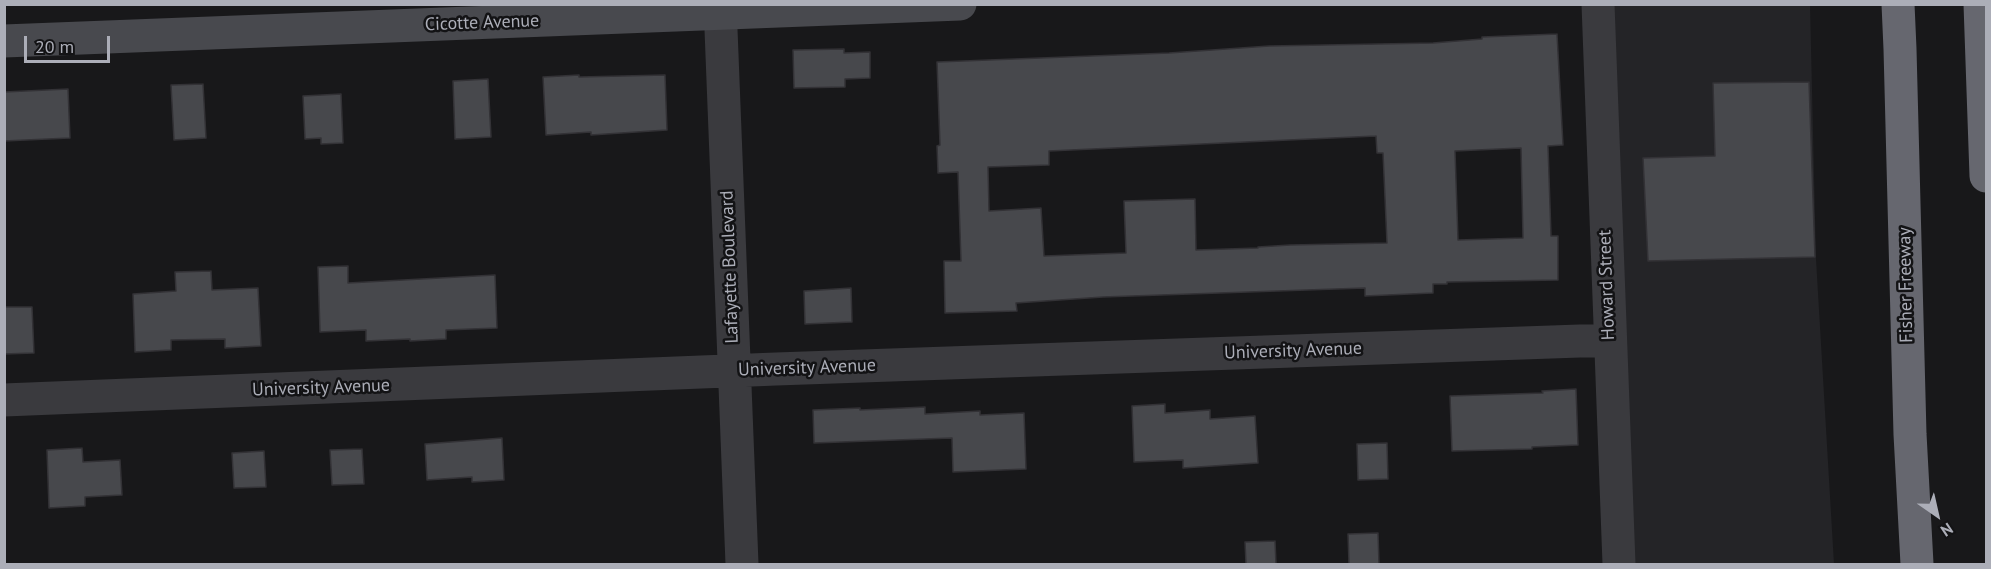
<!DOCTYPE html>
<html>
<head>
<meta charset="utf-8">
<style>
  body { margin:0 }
  #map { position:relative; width:1991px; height:569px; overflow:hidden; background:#18181a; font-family:"PT Sans",sans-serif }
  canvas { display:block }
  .frame { position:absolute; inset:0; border:6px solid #acaeb8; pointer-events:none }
  .north { position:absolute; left:1907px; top:485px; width:60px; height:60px; -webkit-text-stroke:4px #131315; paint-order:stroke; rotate:146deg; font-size:16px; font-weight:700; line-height:24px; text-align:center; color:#acaeb8 }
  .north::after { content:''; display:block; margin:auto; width:21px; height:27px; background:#acaeb8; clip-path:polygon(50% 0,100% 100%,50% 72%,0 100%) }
  .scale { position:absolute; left:24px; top:36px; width:86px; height:27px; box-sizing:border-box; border:3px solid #acaeb8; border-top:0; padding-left:8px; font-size:18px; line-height:21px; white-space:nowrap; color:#acaeb8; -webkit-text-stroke:4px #131315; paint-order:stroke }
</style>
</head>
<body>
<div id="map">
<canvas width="1991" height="569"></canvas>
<div class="frame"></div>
<div class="north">N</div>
<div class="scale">20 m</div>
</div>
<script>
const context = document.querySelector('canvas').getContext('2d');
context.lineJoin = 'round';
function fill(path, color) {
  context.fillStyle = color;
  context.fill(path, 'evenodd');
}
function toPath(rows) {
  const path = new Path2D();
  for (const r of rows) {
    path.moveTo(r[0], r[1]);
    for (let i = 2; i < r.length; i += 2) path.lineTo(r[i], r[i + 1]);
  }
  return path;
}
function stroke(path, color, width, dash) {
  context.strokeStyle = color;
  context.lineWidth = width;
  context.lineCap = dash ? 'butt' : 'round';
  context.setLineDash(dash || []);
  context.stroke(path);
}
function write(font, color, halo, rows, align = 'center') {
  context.font = font + ' "PT Sans",sans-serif';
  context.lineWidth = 5;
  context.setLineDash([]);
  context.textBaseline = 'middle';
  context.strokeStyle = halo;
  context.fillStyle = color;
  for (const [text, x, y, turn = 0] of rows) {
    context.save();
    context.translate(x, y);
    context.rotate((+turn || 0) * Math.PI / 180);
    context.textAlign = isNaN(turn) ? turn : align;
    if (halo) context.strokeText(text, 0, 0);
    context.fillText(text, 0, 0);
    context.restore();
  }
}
fill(toPath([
  [1598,5,1810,5,1816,259,1834,564,1619,564]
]), '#242427');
const building = toPath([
  [1557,34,1563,145,1548,146,1551,236,1558,236,1558,280,1447,282,1447,284,1433,284,1433,293,1365,296,1365,288,1103,297,1016,303,1017,311,945,313,944,261,961,261,958,172,938,173,937,146,940,145,937,62,1169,53,1269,46,1433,43,1482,39,1482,37,1557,34],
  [1376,136,1377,153,1383,153,1387,243,1290,245,1258,247,1258,248,1196,250,1195,199,1124,201,1126,253,1044,256,1041,208,989,211,988,167,1049,165,1049,151,1376,136],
  [1521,148,1523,238,1458,240,1455,151,1521,148],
  [844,49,844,53,870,52,870,78,845,79,845,87,794,88,793,50,844,49],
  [579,75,579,77,665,75,667,130,591,135,591,132,546,135,543,77,579,75],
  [488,79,491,137,455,139,453,81,488,79],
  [1809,82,1815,257,1648,261,1643,158,1715,156,1713,83,1809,82],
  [203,84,206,138,174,140,171,85,203,84],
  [68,89,70,138,4,141,4,92,68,89],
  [341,94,343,143,321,144,321,138,305,139,303,96,341,94],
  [348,266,348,283,495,275,497,328,446,330,446,339,410,341,410,339,366,341,366,330,320,332,318,267,348,266],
  [211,271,212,290,258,288,261,346,225,348,225,339,171,340,171,350,135,352,133,294,176,291,175,272,211,271],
  [851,288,852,322,805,324,804,291,851,288],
  [4,307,32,307,34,353,4,354,4,307],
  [1576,389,1578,445,1532,447,1532,449,1452,451,1450,396,1543,393,1542,391,1576,389],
  [1165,404,1165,413,1210,410,1210,419,1255,416,1258,463,1183,468,1183,460,1134,462,1132,406,1165,404],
  [925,407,925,414,980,411,980,415,1024,413,1026,469,953,472,952,438,814,443,813,410,860,408,860,410,925,407],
  [502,438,504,480,472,482,472,477,427,480,425,444,502,438],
  [1387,443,1388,479,1358,480,1357,444,1387,443],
  [82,448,83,462,120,460,122,495,85,497,85,506,49,508,47,450,82,448],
  [362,449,364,484,332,485,330,450,362,449],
  [264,451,266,487,234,488,232,453,264,451],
  [1378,533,1379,564,1349,564,1348,534,1378,533],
  [1275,541,1276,564,1246,564,1245,542,1275,541]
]);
fill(building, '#47484c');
stroke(building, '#333236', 1.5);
stroke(toPath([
  [720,4,742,564],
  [1598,4,1619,564],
  [4,400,776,369,1580,341,1609,341]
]), '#3a3a3e', 33);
stroke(toPath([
  [4,41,960,4]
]), '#48494e', 33);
stroke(toPath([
  [1898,4,1900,49,1910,434,1917,564],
  [1980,4,1986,176]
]), '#66676f', 33);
write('18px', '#acaeb8', '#131315', [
  ["Cicotte Avenue",482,23,-2],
  ["Lafayette Boulevard",730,267,-92],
  ["Howard Street",1607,285,-92],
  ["Fisher Freeway",1906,285,-91],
  ["University Avenue",1293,351,-2],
  ["University Avenue",807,368,-2],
  ["University Avenue",321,388,-2]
]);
</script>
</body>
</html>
